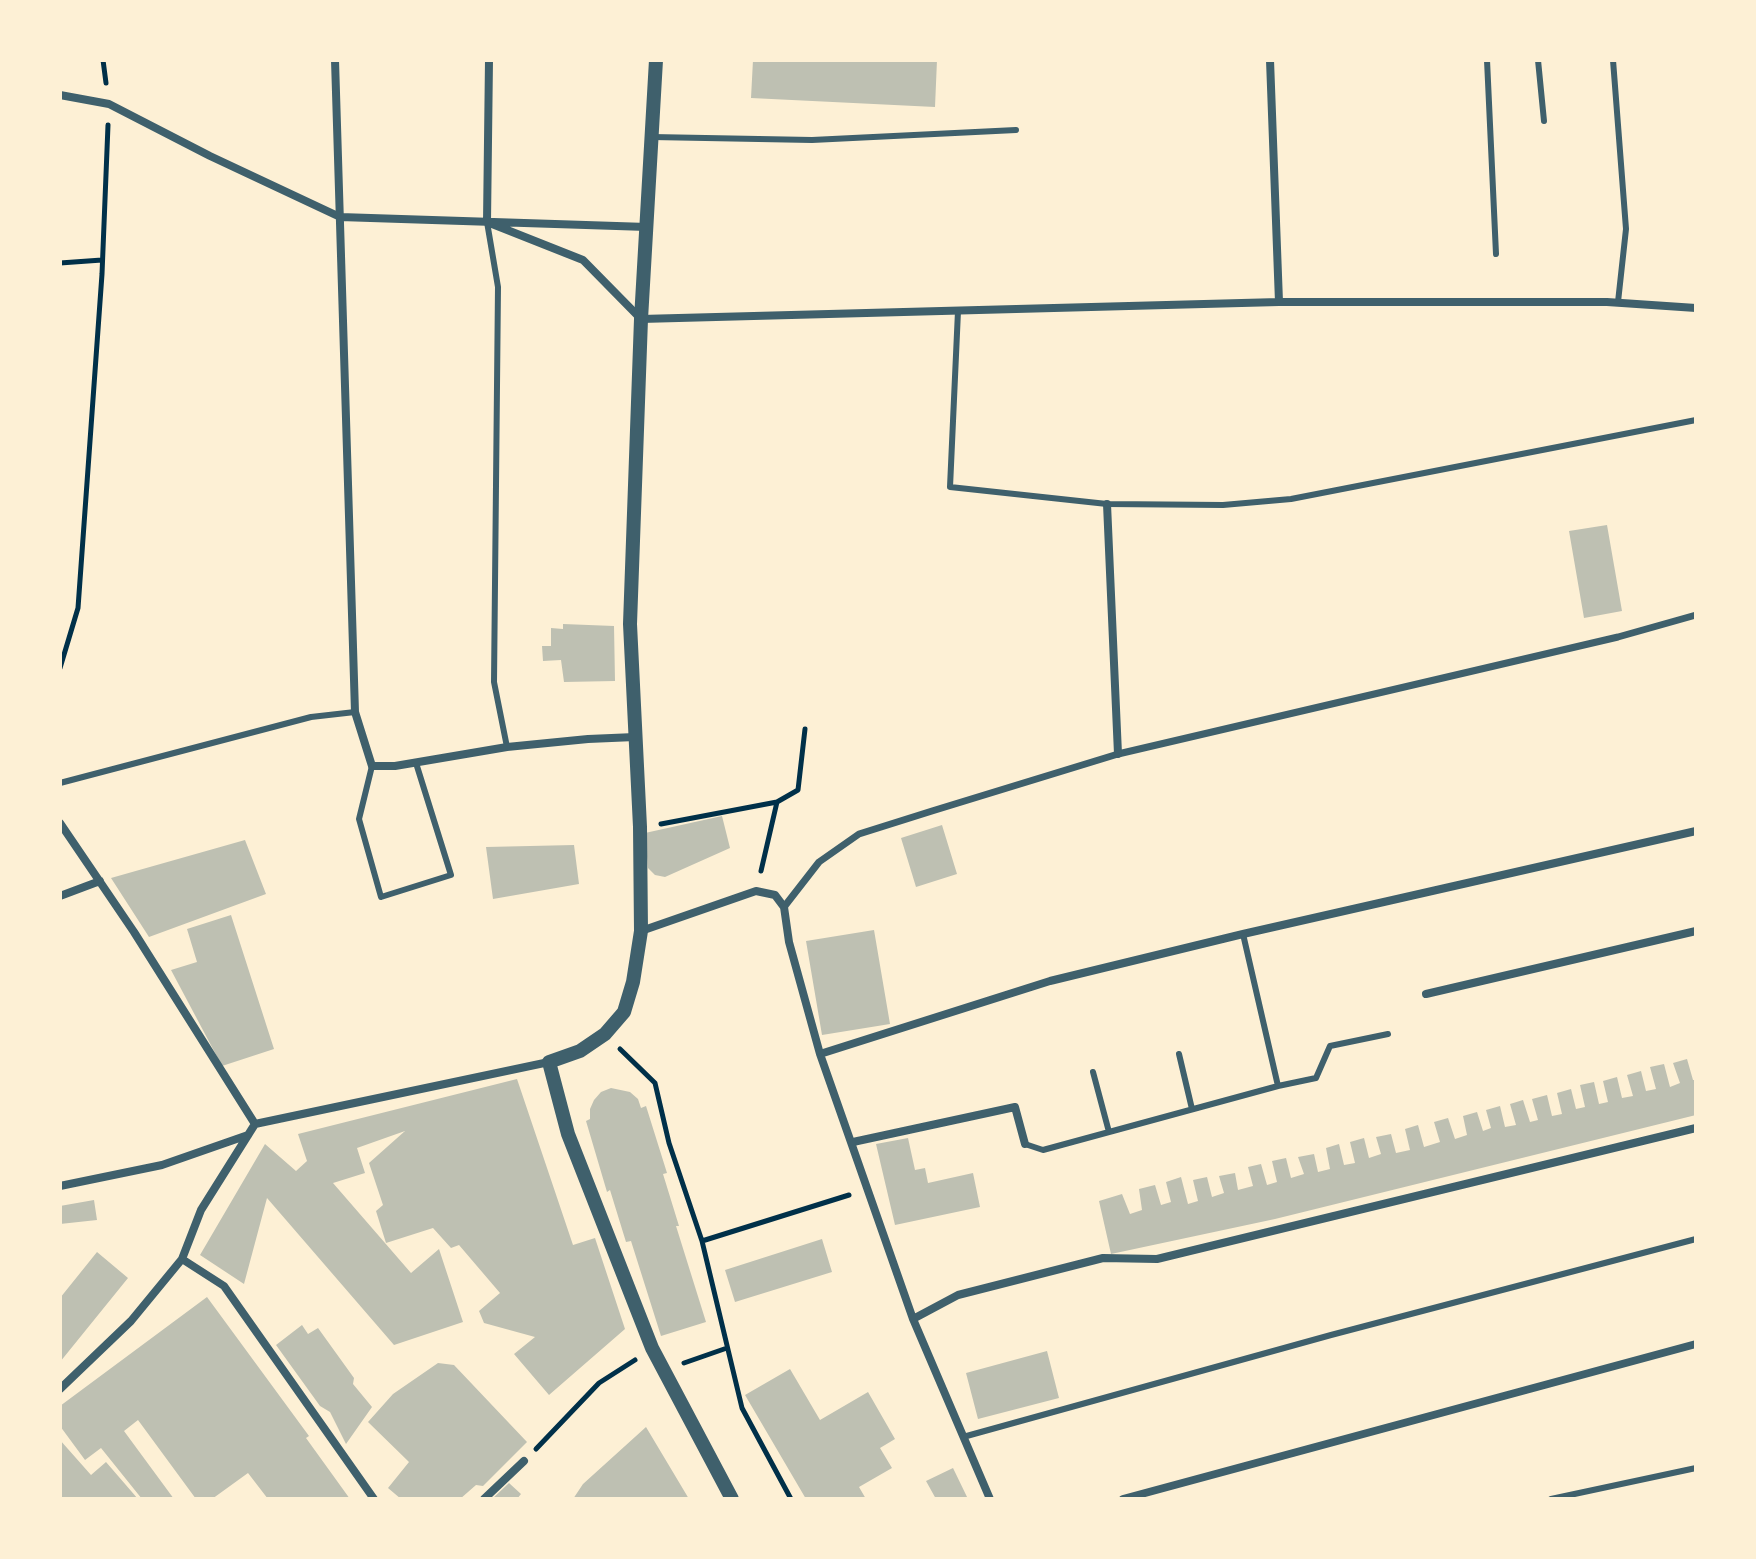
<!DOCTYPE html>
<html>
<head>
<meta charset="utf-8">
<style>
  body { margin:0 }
  #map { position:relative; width:1756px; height:1559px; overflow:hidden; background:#fdf0d5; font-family:"Open Sans",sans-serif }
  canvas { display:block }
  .frame { position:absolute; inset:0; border:62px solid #fdf0d5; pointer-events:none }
</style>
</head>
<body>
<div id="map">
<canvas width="1756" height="1559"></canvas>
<div class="frame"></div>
</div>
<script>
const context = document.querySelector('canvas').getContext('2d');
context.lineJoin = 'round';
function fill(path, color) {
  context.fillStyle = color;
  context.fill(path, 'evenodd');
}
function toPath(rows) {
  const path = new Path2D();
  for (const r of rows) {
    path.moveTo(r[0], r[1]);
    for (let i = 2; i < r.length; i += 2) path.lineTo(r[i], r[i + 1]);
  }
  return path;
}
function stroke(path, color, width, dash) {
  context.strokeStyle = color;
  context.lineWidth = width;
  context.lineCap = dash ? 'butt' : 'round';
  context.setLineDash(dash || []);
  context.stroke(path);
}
fill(toPath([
  [753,60,937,60,935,107,751,98],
  [1607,525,1622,611,1584,618,1569,531],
  [563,624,614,626,615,681,564,682,561,660,543,661,542,646,551,646,551,628,563,629],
  [722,816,730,848,665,877,655,875,648,868,645,833],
  [942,825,957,874,916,887,901,838],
  [245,840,266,894,149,937,111,878],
  [574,845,579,884,493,899,486,847],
  [231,915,274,1049,222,1066,171,970,197,962,187,929],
  [874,930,890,1024,822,1035,806,941],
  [1687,1059,1693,1080,1696,1080,1696,1115,1275,1219,1111,1254,1099,1201,1122,1194,1130,1214,1142,1210,1139,1189,1155,1185,1161,1205,1171,1202,1166,1182,1181,1177,1188,1204,1198,1201,1193,1180,1207,1177,1212,1197,1224,1193,1219,1176,1235,1173,1238,1190,1253,1186,1248,1167,1261,1164,1267,1185,1277,1182,1272,1161,1286,1158,1291,1178,1304,1174,1298,1157,1314,1154,1318,1172,1330,1169,1326,1148,1339,1144,1344,1165,1355,1163,1350,1142,1364,1138,1369,1158,1381,1154,1376,1137,1391,1134,1396,1153,1410,1150,1405,1129,1418,1125,1424,1147,1440,1142,1434,1122,1448,1118,1455,1139,1467,1135,1463,1116,1477,1112,1483,1131,1491,1128,1486,1110,1500,1106,1505,1127,1516,1125,1510,1104,1523,1100,1530,1122,1538,1120,1532,1099,1547,1095,1552,1116,1562,1114,1557,1093,1571,1089,1576,1109,1585,1107,1580,1085,1594,1082,1599,1104,1608,1102,1603,1081,1617,1077,1622,1098,1633,1096,1627,1075,1641,1071,1646,1091,1656,1089,1650,1067,1664,1064,1670,1087,1680,1083,1673,1063],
  [517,1079,573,1245,595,1238,625,1329,549,1395,514,1354,535,1337,484,1323,479,1311,500,1293,459,1245,451,1248,433,1228,386,1243,376,1211,383,1205,369,1163,405,1131,357,1148,365,1173,333,1183,411,1273,439,1249,463,1322,394,1345,267,1198,244,1284,200,1255,265,1144,296,1171,307,1161,298,1134],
  [611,1088,630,1092,638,1099,641,1108,646,1106,667,1173,663,1174,679,1226,676,1226,706,1322,661,1336,631,1241,626,1242,610,1190,607,1192,586,1121,590,1119,590,1109,594,1100,601,1092],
  [908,1138,915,1170,925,1168,928,1183,973,1173,980,1207,895,1225,876,1144],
  [94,1200,97,1220,60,1224,60,1206],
  [822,1239,832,1272,735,1302,725,1270],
  [97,1252,128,1278,60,1362,60,1298],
  [207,1297,309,1436,306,1438,350,1499,268,1499,248,1473,212,1499,196,1499,138,1420,124,1431,174,1499,142,1499,101,1448,85,1460,60,1426,60,1406],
  [302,1325,308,1334,318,1328,354,1378,353,1384,372,1407,346,1444,330,1412,320,1406,276,1345],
  [1047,1351,1059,1398,978,1419,966,1373],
  [438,1363,454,1365,527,1442,483,1486,476,1485,460,1499,401,1499,388,1488,409,1462,368,1422,393,1394],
  [790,1369,820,1420,868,1392,895,1439,880,1448,892,1468,859,1487,866,1499,806,1499,745,1395],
  [646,1427,689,1499,573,1499,583,1484],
  [60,1440,91,1475,106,1462,138,1499,60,1499],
  [953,1468,968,1499,936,1499,926,1481],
  [509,1483,521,1494,517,1499,492,1499]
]), '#bec0b2');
stroke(toPath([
  [103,60,106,83],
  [60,263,102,260],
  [60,668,78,608,102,274,108,125],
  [661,824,777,802,798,790,805,729],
  [761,871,777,802],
  [620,1049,655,1083,669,1143,702,1241,742,1408,791,1499],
  [702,1241,849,1195],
  [684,1363,727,1348],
  [536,1449,599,1383,635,1360]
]), '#003049', 5);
stroke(toPath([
  [1487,60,1496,254],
  [1538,60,1544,121],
  [1613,60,1626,229,1618,302],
  [652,137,812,140,1016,130],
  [487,222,498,287,494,682,507,747],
  [958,311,950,487,1107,504,1223,505,1291,499,1696,420],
  [372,766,359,819,381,897,451,875,416,763],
  [60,783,311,717,355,712],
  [1179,1054,1192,1109],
  [1093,1072,1109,1132],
  [1278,1086,1316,1078,1330,1046,1388,1034],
  [1025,1144,1043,1150,1278,1086,1243,934],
  [963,1437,1331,1335,1696,1239],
  [1551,1499,1696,1468]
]), '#3f606c', 6);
stroke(toPath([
  [784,907,819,862,859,834,932,811,1118,754,1618,637,1696,615]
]), '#3f606c', 7);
stroke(toPath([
  [335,60,355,712,372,766,395,766,507,747,588,739,635,737],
  [1270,60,1279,302],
  [60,95,109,104,210,156,340,217,647,227],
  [487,222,583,260,641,319,1279,302,1607,302,1696,308],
  [487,222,489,60],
  [1107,504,1118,754],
  [60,823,134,932,255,1124],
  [60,896,100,881],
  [641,931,756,891,775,895,784,907,789,942,820,1054,913,1319,990,1499],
  [1426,994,1696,931],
  [820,1054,1050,981,1243,934,1696,831],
  [255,1124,549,1062],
  [853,1142,1015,1107,1025,1144],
  [60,1186,162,1165,248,1135],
  [182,1259,224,1286,374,1499],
  [913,1319,958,1295,1103,1258,1157,1259,1696,1128],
  [60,1389,131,1321,182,1259,201,1210,255,1124],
  [484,1499,524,1461],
  [1123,1499,1696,1344]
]), '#3f606c', 8);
stroke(toPath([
  [656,60,641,319,630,624,640,827,641,931,633,982,624,1012,605,1034,580,1051,549,1062,568,1134,652,1348,732,1499]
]), '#3f606c', 14);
</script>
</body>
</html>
